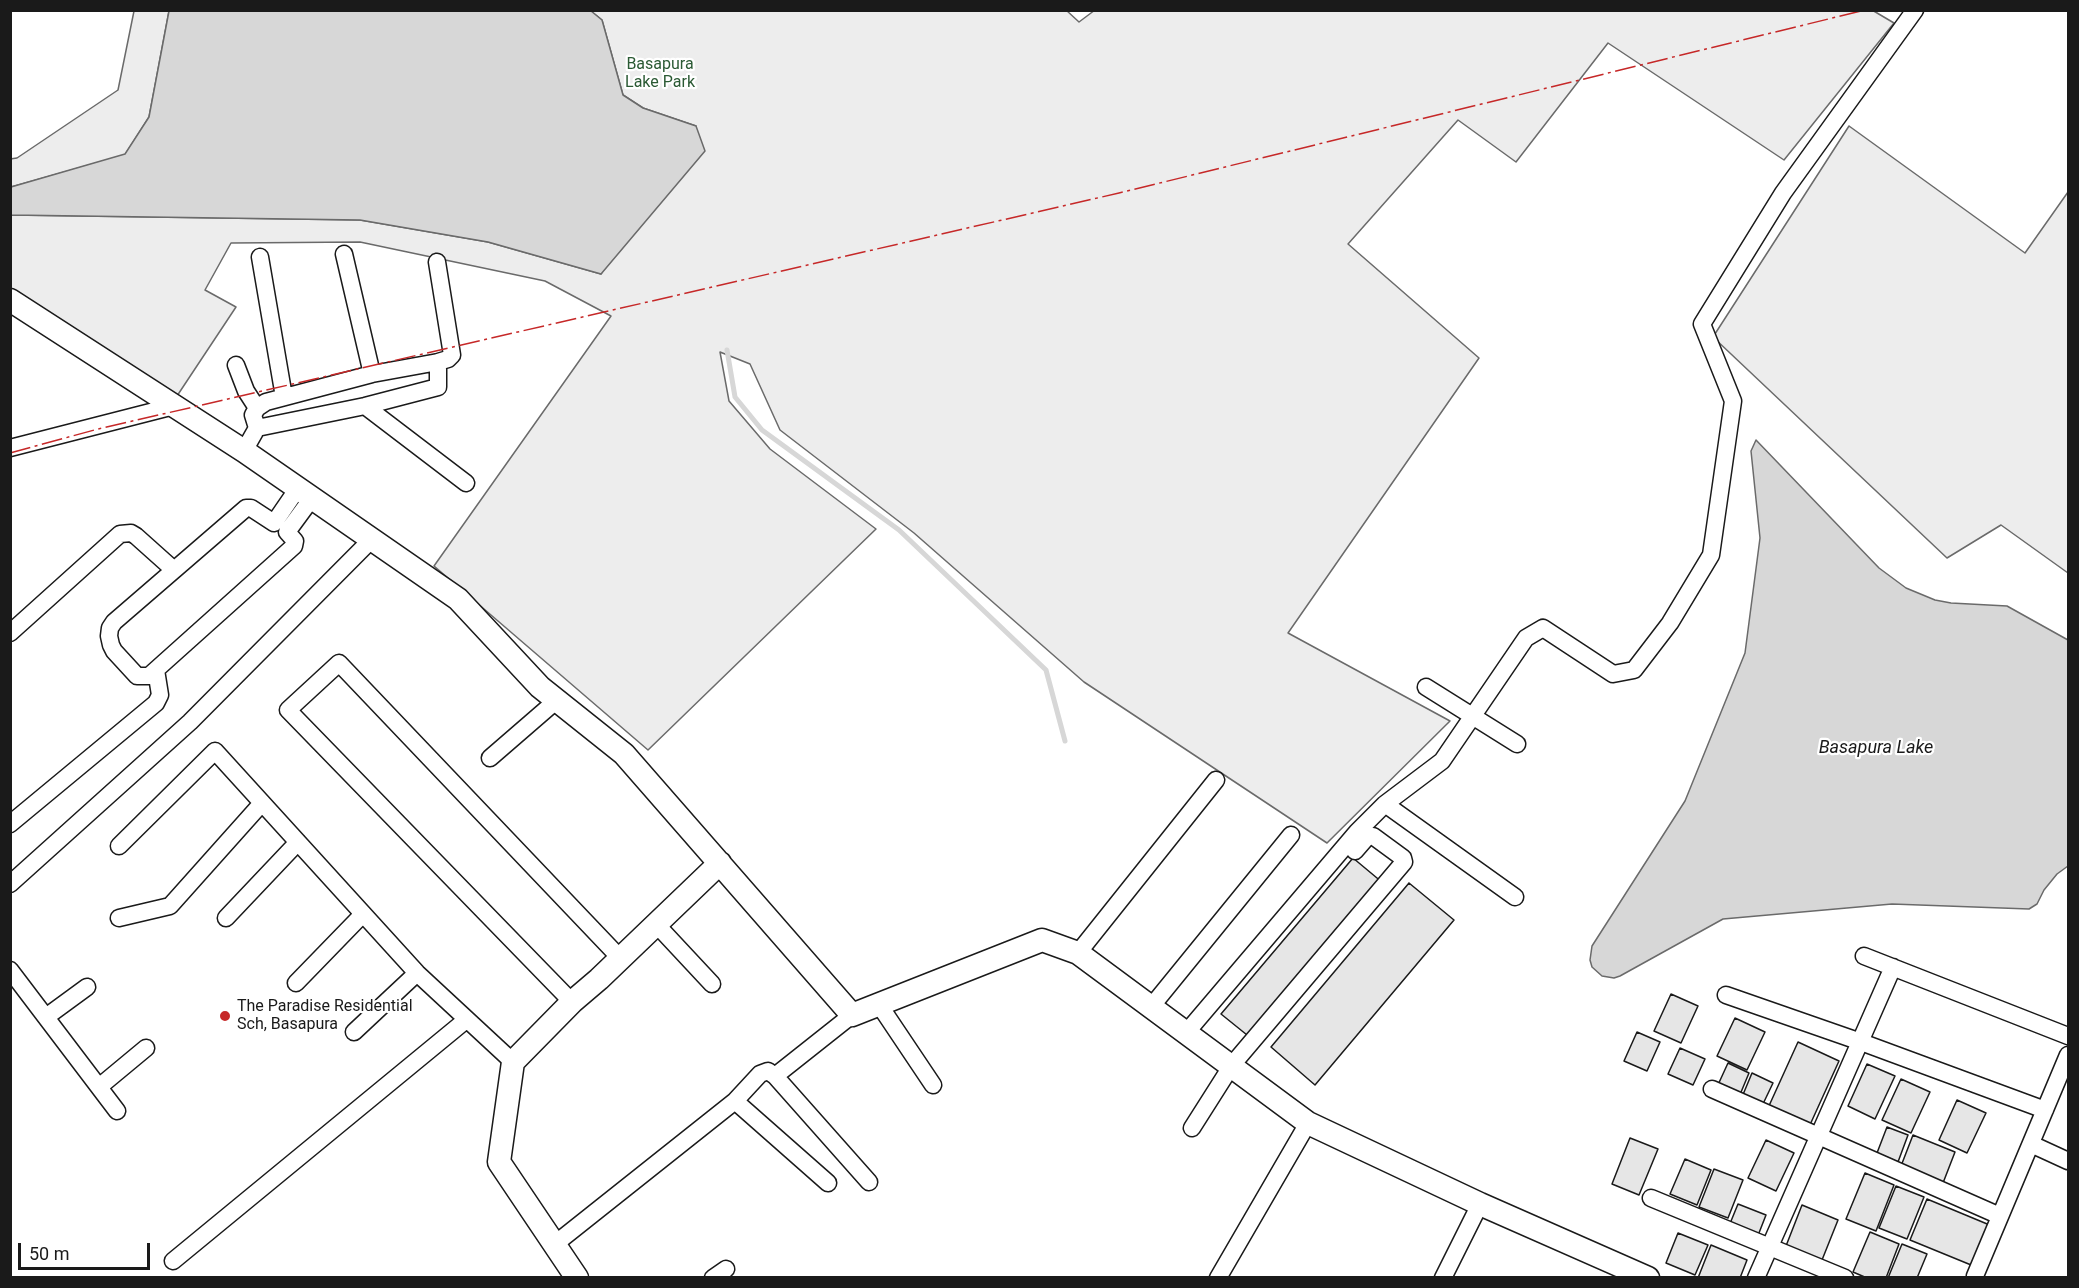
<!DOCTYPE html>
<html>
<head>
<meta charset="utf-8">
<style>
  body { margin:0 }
  #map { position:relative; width:2079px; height:1288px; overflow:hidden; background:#fff; font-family:Roboto,sans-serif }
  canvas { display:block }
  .frame { position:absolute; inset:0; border:12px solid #1a1a1a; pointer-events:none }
  .scale { position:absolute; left:18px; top:1243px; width:132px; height:27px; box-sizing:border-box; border:3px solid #1a1a1a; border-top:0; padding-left:8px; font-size:18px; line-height:21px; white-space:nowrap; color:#1a1a1a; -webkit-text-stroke:4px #fff; paint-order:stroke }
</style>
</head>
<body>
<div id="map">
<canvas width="2079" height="1288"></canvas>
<div class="frame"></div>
<div class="scale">50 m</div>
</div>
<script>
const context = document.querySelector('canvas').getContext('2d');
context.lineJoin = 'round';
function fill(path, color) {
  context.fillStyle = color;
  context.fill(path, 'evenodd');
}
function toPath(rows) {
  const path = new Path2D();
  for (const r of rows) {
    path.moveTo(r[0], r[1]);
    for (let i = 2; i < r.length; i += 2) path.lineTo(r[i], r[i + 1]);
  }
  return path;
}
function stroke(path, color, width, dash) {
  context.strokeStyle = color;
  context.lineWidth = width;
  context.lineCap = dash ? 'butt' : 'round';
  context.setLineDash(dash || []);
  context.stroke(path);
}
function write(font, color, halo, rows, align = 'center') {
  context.font = font + ' Roboto,sans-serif';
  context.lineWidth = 4.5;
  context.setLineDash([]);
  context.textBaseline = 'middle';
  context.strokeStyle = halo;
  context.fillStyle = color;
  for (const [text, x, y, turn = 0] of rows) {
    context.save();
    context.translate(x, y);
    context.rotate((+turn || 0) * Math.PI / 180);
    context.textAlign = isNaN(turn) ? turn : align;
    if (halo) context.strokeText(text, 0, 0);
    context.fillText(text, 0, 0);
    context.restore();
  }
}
const built = toPath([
  [1066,10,1079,22,1095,10,1872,10,1894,23,1784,160,1608,43,1516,162,1458,120,1348,244,1479,358,1288,633,1450,721,1327,843,1084,682,914,533,780,430,750,364,720,352,729,401,770,449,876,529,648,750,434,566,611,316,545,281,360,242,231,243,205,290,236,307,175,399,11,289,10,215,360,220,488,242,601,274,696,126,643,108,623,95,602,20,591,11,1066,10],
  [134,11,169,11,149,117,125,155,11,187,10,159,17,158,118,90,134,11],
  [1849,126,2025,253,2068,192,2068,573,2001,525,1947,558,1713,337,1849,126]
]);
fill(built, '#ededed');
stroke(built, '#6a6a6a', 1.5);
const water = toPath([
  [169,11,591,11,602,20,623,95,643,108,696,126,705,151,601,274,488,242,360,220,11,215,11,187,125,154,149,117,169,11],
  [1756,440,1879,568,1906,588,1935,600,1951,603,2007,606,2068,640,2068,866,2057,874,2044,890,2037,904,2029,909,1892,904,1723,919,1620,976,1614,978,1602,976,1592,967,1590,960,1592,946,1685,801,1745,653,1760,538,1751,451,1756,440]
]);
fill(water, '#d7d7d7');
stroke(water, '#6a6a6a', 1.5);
stroke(toPath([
  [727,350,735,397,762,430,899,530,1046,670,1065,741]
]), '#d7d7d7', 5);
const building = toPath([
  [1353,858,1383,883,1252,1039,1221,1014,1353,858],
  [1409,883,1454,920,1315,1085,1271,1047,1409,883],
  [1671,994,1698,1006,1681,1043,1654,1031,1671,994],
  [1735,1018,1765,1032,1747,1070,1717,1056,1735,1018],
  [1637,1032,1660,1042,1647,1071,1624,1061,1637,1032],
  [1798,1042,1839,1061,1809,1127,1768,1108,1798,1042],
  [1680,1048,1705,1059,1693,1085,1668,1074,1680,1048],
  [1728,1063,1749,1073,1739,1097,1717,1087,1728,1063],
  [1867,1064,1895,1076,1875,1119,1848,1106,1867,1064],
  [1752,1073,1773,1083,1762,1106,1742,1097,1752,1073],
  [1901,1079,1930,1092,1911,1133,1882,1120,1901,1079],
  [1957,1100,1986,1113,1967,1153,1939,1140,1957,1100],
  [1887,1127,1908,1135,1898,1162,1877,1153,1887,1127],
  [1913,1135,1955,1152,1943,1183,1901,1166,1913,1135],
  [1630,1138,1658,1149,1639,1195,1612,1184,1630,1138],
  [1766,1140,1794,1153,1776,1191,1748,1178,1766,1140],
  [1685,1159,1711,1170,1697,1205,1670,1194,1685,1159],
  [1714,1169,1743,1180,1728,1218,1699,1207,1714,1169],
  [1865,1173,1894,1185,1876,1231,1846,1219,1865,1173],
  [1896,1186,1924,1197,1907,1239,1879,1228,1896,1186],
  [1927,1199,1992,1226,1976,1267,1910,1240,1927,1199],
  [1738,1204,1766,1215,1757,1238,1729,1226,1738,1204],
  [1802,1205,1838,1220,1822,1260,1786,1246,1802,1205],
  [1870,1232,1899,1244,1886,1278,1867,1278,1853,1272,1870,1232],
  [1678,1233,1708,1245,1695,1275,1666,1263,1678,1233],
  [1902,1244,1927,1254,1917,1278,1888,1278,1902,1244],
  [1711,1245,1747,1260,1740,1278,1698,1278,1711,1245]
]);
fill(building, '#e6e6e6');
stroke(building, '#1a1a1a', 1.5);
const street = toPath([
  [344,254,372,374],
  [260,257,284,397],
  [437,262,452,355,448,359,438,362],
  [236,365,246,391,257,408],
  [365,406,466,483],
  [10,448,174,406],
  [244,451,257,428,253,415,257,408,266,402,372,374,438,362,438,387,365,406,257,428],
  [298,488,274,523,251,508,246,508,114,622,110,628,109,636,111,645,114,651,137,676,149,676,294,546,295,541,287,532,312,498],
  [10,633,120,534,131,533,136,536,174,570],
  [1426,687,1517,744],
  [490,758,557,700],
  [1385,804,1515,897],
  [10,824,156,703,160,695,156,670],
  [119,846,215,751,417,973,513,1062],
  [10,884,190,722,373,538],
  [119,918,170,906,262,803],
  [226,918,298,842],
  [656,924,712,984],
  [1078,953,1216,780],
  [1864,956,2068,1036],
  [10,970,117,1111],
  [296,983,363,914],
  [1726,995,1861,1042,2045,1110],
  [572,1002,288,710,339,663,621,959],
  [878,1003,933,1085],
  [1151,1007,1291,835],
  [46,1017,87,987],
  [354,1032,417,973],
  [1186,1033,1357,832,1385,804,1442,761,1526,638,1543,628,1613,674,1634,670,1670,623,1711,555,1733,401,1702,324,1783,193,1915,10],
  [775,1076,852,1015],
  [99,1087,146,1048],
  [1712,1089,2000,1216],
  [735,1101,828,1183],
  [1192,1128,1232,1065,1404,862,1403,858,1373,836,1368,836,1355,851],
  [2031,1144,2068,1161],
  [1651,1198,1845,1278],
  [555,1244,735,1101,760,1074,768,1071,775,1076,869,1182],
  [173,1261,466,1020],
  [1975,1276,2068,1055],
  [713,1278,726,1269],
  [1218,1278,1308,1123],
  [1443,1278,1480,1204],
  [1756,1278,1893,967]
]);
const secondary = toPath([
  [10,300,244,451,458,599,540,687,624,754,852,1015,1042,940,1078,953,1308,1123,1480,1204,1648,1278],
  [577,1278,499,1162,513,1062,572,1002,599,979,720,863]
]);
stroke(street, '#1a1a1a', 19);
stroke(secondary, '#1a1a1a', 25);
stroke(street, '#fff', 16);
stroke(secondary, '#fff', 22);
stroke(toPath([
  [10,453,98,429,1119,193,1865,10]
]), '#c62828', 1.5, [21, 4.5, 3, 4.5]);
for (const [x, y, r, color] of [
  [225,1016,6,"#c62828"]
]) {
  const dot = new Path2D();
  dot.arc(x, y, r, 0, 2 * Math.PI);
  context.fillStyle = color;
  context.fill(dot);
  stroke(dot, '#fff', 2);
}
write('16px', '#2b5a34', '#fff', [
  ["Basapura",660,65],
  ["Lake Park",660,83]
]);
write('16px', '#1a1a1a', '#fff', [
  ["The Paradise Residential",237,1007],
  ["Sch, Basapura",237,1025]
], 'left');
write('italic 18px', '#1a1a1a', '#fff', [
  ["Basapura Lake",1876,748]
]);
</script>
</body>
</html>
